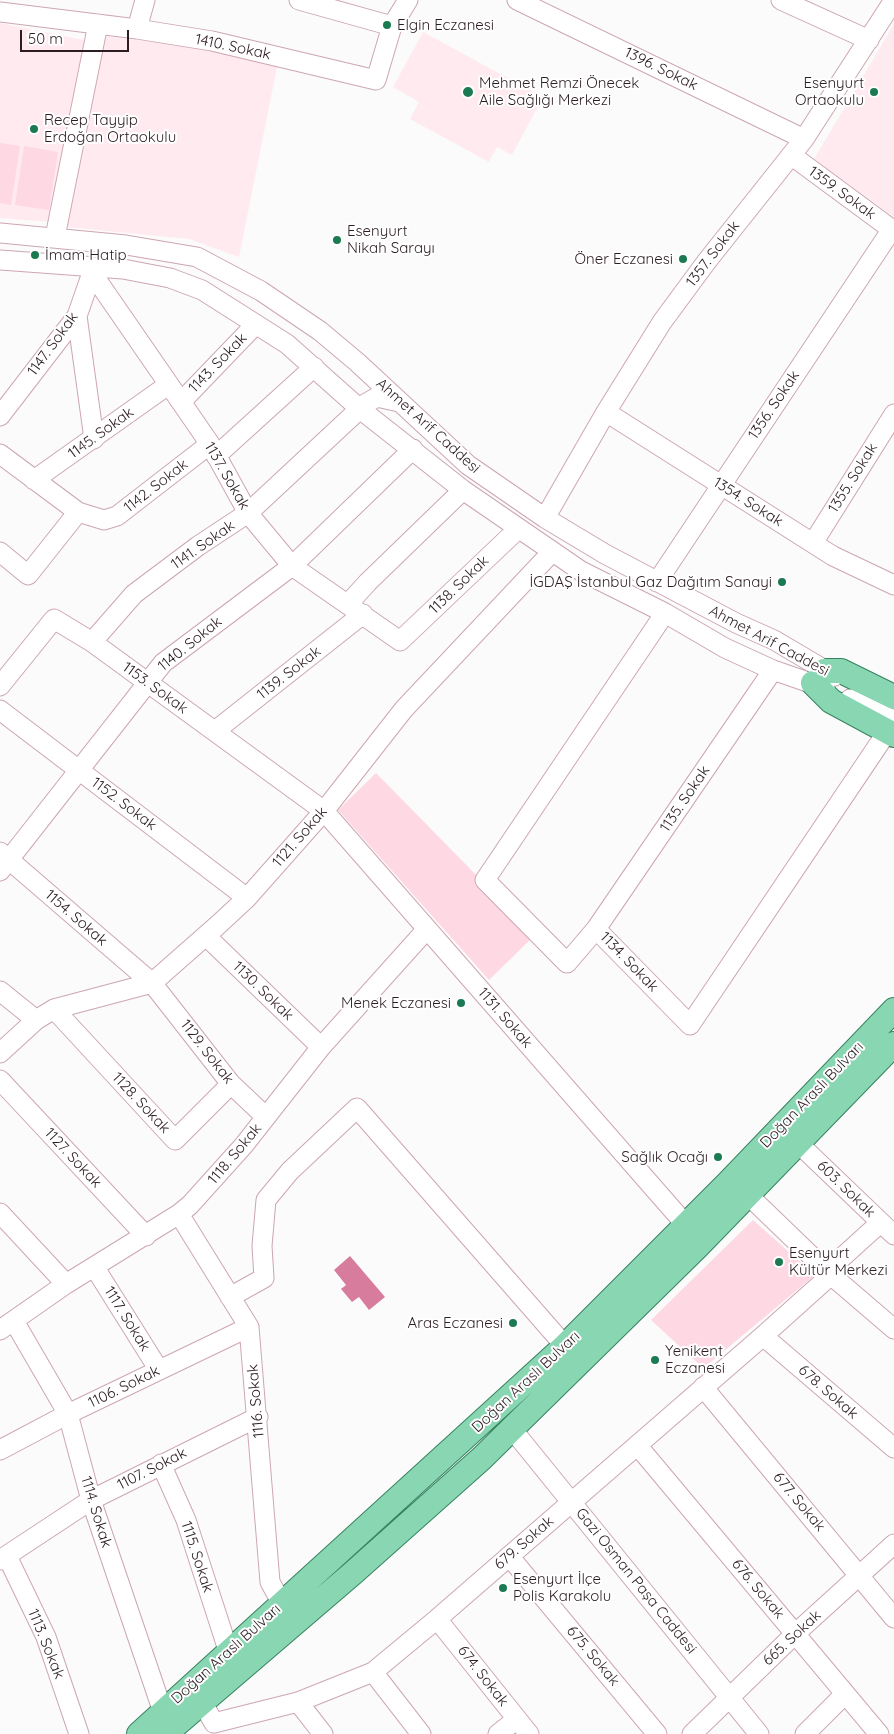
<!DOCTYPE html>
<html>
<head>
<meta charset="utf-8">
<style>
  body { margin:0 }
  #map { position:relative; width:894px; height:1734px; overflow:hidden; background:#fbfbfb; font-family:Quicksand,sans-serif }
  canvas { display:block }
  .scale { position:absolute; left:20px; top:30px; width:109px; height:22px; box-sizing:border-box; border:2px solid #2c1d22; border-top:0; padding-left:6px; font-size:15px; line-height:18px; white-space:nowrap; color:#2c1d22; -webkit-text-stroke:4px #fff; paint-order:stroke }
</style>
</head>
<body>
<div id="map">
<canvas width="894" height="1734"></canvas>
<div class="scale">50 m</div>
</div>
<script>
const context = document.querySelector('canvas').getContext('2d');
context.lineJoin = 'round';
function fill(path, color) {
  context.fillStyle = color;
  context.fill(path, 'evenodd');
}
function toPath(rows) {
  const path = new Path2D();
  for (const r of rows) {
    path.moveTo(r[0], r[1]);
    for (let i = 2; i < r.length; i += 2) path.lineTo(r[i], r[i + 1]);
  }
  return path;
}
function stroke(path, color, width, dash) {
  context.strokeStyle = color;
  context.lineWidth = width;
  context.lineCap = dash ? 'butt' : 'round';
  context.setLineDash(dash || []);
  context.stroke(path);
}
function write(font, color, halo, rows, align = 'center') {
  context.font = font + ' Quicksand,sans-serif';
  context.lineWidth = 4;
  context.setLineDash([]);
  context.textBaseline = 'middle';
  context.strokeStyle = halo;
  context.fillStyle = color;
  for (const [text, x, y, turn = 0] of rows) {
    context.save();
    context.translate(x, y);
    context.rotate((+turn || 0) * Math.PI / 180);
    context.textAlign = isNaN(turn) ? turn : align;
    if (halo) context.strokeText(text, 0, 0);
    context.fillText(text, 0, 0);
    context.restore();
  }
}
fill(toPath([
  [0,23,84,40,50,222,0,218],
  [894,24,894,217,814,159],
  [423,32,543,97,512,155,497,147,489,162,410,119,419,102,393,87],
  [101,36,191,46,277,67,239,257,189,239,66,227]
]), '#ffeaf0');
fill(toPath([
  [0,143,20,146,11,205,0,203],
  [24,146,58,152,49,210,15,205],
  [376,773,535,935,489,980,338,810],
  [753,1220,815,1275,706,1366,702,1367,651,1320]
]), '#fed8e3');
fill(toPath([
  [350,1256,385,1297,369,1310,359,1297,352,1302,341,1289,346,1285,334,1270]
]), '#d87c9d');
const minor = toPath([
  [299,0,392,26],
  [517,0,804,139],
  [781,0,869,40],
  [0,12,137,29,212,41,376,80,392,26,408,0],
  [137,29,145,0],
  [791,155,894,231],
  [0,233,126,245,197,257,261,291,320,331,357,362,468,465,545,518,605,554,736,623,774,640,835,676],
  [55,237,98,24],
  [0,260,123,269,170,278,202,290,287,344,360,409,463,490,581,571,665,613,725,648,773,670,825,688],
  [92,273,210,444,248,513,292,566,400,641,518,529],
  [77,316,94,439],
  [181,402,255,325],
  [606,412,833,556,894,585],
  [0,416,77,316,92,273,91,267],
  [0,454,78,512,104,520,117,516,210,444],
  [216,456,314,367],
  [34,480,168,385],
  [545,518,606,412,662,322,707,261,804,139,894,0],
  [813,543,894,414],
  [0,552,28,575,78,512],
  [657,582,892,229],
  [348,604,368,582,463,490],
  [665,613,485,880,567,963,596,929,690,1025,887,732],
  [92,642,134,594,198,546,248,513,365,404,377,397,399,402],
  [0,686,54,619,92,642,324,811,686,1225],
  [850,699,894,720],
  [0,710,247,898],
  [215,731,363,614],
  [0,852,152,983,231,1084,266,1117],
  [0,871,163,663,292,566,413,449],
  [596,929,773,670],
  [206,936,321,1047],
  [0,991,36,1020],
  [54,1009,175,1140,231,1084],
  [0,1053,36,1020,54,1009,152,983,219,924,247,898,324,811,404,709,552,552],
  [0,1080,146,1236],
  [798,1143,894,1235],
  [747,1194,831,1275,894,1329],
  [0,1213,66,1284],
  [179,1214,249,1327,270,1582,282,1604],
  [95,1268,159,1370],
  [230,1297,264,1278,262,1246,266,1200,290,1171,357,1108,565,1346],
  [14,1321,68,1414,91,1500,163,1712],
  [0,1330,66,1284,179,1214,190,1205,244,1145,321,1047,427,929],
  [763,1336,894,1448],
  [703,1387,894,1618],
  [512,1429,759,1734],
  [637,1445,879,1734],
  [0,1450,68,1414,249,1327],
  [161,1464,186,1520,229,1653],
  [7,1556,46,1637,79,1734],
  [509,1556,657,1734],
  [0,1560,91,1500,258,1417],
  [437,1619,529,1734],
  [373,1672,421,1734],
  [202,1702,214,1723,298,1702,373,1672,437,1619,763,1336,831,1275,838,1261,880,1223],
  [298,1702,323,1734],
  [498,1734,517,1719],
  [692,1734,796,1633,894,1544],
  [805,1734,845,1694]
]);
const major = toPath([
  [824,671,841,671,894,697],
  [813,683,831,701,894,735],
  [139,1734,565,1346,728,1183,894,1010],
  [165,1734,353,1573,482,1458,698,1246,894,1044]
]);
stroke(minor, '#cda6b2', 21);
stroke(major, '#368360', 26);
stroke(minor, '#fff', 19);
stroke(major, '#89d6b3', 24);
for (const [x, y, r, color] of [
  [387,25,5,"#1b7a51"],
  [468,92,6,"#1b7a51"],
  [874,92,5,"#1b7a51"],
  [34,129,5,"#1b7a51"],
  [337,240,5,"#1b7a51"],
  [35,255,5,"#1b7a51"],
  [683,259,5,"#1b7a51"],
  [782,582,5,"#1b7a51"],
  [461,1003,5,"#1b7a51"],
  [718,1157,5,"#1b7a51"],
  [779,1262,5,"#1b7a51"],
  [513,1323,5,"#1b7a51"],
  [655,1360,5,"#1b7a51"],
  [503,1588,5,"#1b7a51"]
]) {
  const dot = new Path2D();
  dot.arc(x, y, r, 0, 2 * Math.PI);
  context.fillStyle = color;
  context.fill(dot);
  stroke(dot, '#fff', 2);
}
write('15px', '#2c1d22', '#fff', [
  ["Elgin Eczanesi",397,25],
  ["Mehmet Remzi Önecek",479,83],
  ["Aile Sağlığı Merkezi",479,100],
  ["Esenyurt",864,83,"right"],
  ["Ortaokulu",864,100,"right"],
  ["Recep Tayyip",44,120],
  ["Erdoğan Ortaokulu",44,137],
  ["Esenyurt",347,231],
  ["Nikah Sarayı",347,248],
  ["İmam Hatip",45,255],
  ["Öner Eczanesi",673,259,"right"],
  ["İGDAŞ İstanbul Gaz Dağıtım Sanayi",772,582,"right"],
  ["Menek Eczanesi",451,1003,"right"],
  ["Sağlık Ocağı",708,1157,"right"],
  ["Esenyurt",789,1253],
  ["Kültür Merkezi",789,1270],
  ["Aras Eczanesi",503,1323,"right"],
  ["Yenikent",665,1351],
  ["Eczanesi",665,1368],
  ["Esenyurt İlçe",513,1579],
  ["Polis Karakolu",513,1596]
], 'left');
write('15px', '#2c1d22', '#fff', [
  ["1410. Sokak",233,47,12],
  ["1396. Sokak",661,69,26],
  ["1359. Sokak",842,193,36],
  ["1357. Sokak",713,254,-53],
  ["1147. Sokak",53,344,-54],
  ["1143. Sokak",218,363,-46],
  ["1356. Sokak",774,405,-56],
  ["Ahmet Arif Caddesi",428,426,42],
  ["1145. Sokak",101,433,-36],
  ["1137. Sokak",227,476,60],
  ["1355. Sokak",853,478,-58],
  ["1142. Sokak",156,486,-38],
  ["1354. Sokak",748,502,32],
  ["1141. Sokak",203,545,-35],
  ["1138. Sokak",459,585,-44],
  ["Ahmet Arif Caddesi",769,641,28],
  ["1140. Sokak",190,644,-39],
  ["1139. Sokak",289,673,-38],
  ["1153. Sokak",155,688,36],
  ["1135. Sokak",685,799,-56],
  ["1152. Sokak",124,804,37],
  ["1121. Sokak",300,837,-49],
  ["1154. Sokak",76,918,41],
  ["1134. Sokak",629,962,46],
  ["1130. Sokak",263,991,44],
  ["1131. Sokak",505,1018,49],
  ["1129. Sokak",207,1052,52],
  ["Doğan Araslı Bulvarı",812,1095,-46],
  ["1128. Sokak",141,1103,47],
  ["1118. Sokak",235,1154,-50],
  ["1127. Sokak",73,1158,47],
  ["603. Sokak",846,1189,44],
  ["1117. Sokak",127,1319,58],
  ["Doğan Araslı Bulvarı",526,1382,-43],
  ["1106. Sokak",124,1387,-26],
  ["678. Sokak",828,1392,41],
  ["1116. Sokak",256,1401,-95],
  ["1107. Sokak",152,1469,-27],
  ["677. Sokak",799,1502,50],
  ["1114. Sokak",96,1512,73],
  ["679. Sokak",524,1543,-41],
  ["1115. Sokak",197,1557,72],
  ["Gazi Osman Paşa Caddesi",636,1581,51],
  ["676. Sokak",758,1589,50],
  ["665. Sokak",792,1638,-43],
  ["1113. Sokak",46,1644,68],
  ["Doğan Araslı Bulvarı",226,1654,-42],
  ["675. Sokak",593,1656,50],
  ["674. Sokak",483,1676,52]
]);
</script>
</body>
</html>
